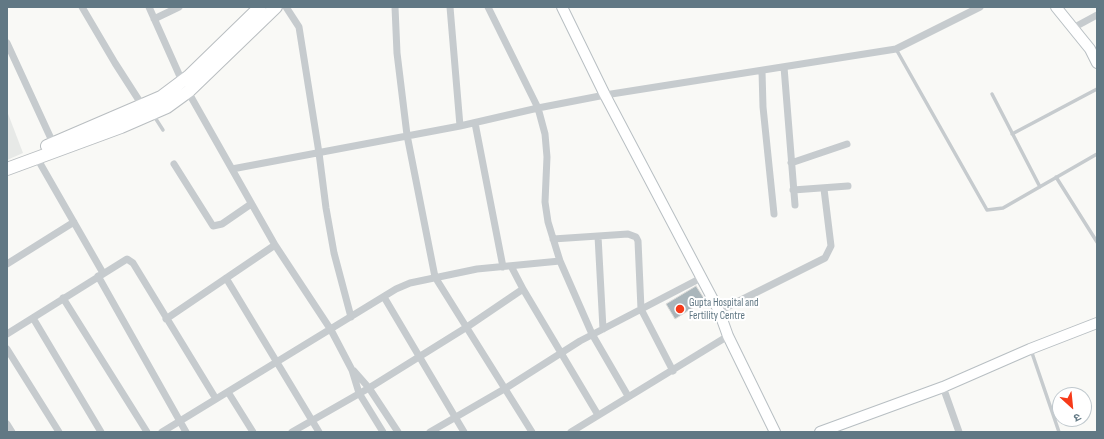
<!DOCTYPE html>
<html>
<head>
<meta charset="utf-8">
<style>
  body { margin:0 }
  #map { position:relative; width:1104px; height:439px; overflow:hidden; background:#f9f9f6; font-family:"Sofia Sans Condensed","Noto Sans Devanagari",sans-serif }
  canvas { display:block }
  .frame { position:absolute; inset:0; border:8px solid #617884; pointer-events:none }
  .north { position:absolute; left:1052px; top:387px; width:40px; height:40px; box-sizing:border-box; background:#fff; border:1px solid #c0c9ce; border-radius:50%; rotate:153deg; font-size:11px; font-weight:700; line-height:16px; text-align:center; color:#617884 }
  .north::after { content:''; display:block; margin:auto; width:14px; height:18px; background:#f63a19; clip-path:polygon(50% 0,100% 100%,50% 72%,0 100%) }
</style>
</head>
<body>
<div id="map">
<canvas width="1104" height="439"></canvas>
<div class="frame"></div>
<div class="north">उ</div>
</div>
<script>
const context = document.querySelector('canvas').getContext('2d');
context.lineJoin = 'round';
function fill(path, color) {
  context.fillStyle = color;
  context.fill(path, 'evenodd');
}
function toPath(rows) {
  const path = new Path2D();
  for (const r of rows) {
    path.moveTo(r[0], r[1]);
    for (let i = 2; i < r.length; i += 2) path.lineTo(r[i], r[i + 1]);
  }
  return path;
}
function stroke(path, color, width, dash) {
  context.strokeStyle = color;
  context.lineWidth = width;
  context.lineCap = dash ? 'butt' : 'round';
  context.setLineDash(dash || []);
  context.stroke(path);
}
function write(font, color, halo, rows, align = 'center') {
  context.font = font + ' "Sofia Sans Condensed",sans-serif';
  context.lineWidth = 4;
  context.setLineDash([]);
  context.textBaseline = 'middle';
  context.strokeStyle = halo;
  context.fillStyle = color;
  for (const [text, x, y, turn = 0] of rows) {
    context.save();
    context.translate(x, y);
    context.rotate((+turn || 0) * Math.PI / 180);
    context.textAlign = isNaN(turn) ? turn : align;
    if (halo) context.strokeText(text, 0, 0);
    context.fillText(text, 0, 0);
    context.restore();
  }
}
fill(toPath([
  [7,111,23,153,7,160]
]), '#e7e9e7');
const building = toPath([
  [696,286,705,300,675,319,666,304,696,286]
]);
fill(building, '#aab6bb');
stroke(building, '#dbdad8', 1);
const secondary = toPath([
  [562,7,605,95,719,311,728,336,775,432],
  [1056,7,1090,49,1097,63],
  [820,432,943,387,1030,349,1097,323]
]);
const primary = toPath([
  [47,146,161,97,189,76,260,7],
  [7,169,121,127,167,107,189,91,276,7]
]);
stroke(secondary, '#b8bfc3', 12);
stroke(primary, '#b9bec1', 14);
stroke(toPath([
  [896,49,987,210,1003,208,1097,154],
  [992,94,1040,187],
  [154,116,163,130],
  [1012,134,1097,89],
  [1056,177,1097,242],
  [1031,350,1059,432]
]), '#c6cbce', 3.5);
stroke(toPath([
  [82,7,115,63,142,105],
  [149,7,182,81,275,245,331,330,352,370,359,393,383,432],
  [286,7,299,27,319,153,326,208,334,253,351,317],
  [395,7,397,53,407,135,435,277,532,432],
  [450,7,460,126],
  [488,7,538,108,545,134,547,157,545,202,548,222,560,261],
  [154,19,179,7],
  [1073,28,1097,15],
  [7,43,53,143],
  [784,67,795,205],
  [762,71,763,107,774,214],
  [475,123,503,267],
  [37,158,103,273],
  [791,163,847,144],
  [174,164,213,226,222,224,251,204],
  [232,169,460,126,538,108,605,95,896,49,980,7],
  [793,190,848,186],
  [598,236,603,329],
  [553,239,628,234,636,237,638,241,641,309,673,371],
  [7,264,74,222],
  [511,266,523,289,598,415],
  [98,276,186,432],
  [226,278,319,432],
  [384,297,464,432],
  [63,298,147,432],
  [719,311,825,258,831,246,824,189],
  [33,318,101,432],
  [166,319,275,245],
  [7,334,127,259,133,263,216,399],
  [7,349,59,432],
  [354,371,369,388,398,432],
  [943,387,959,432],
  [228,392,253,432],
  [7,424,12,432],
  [162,432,396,289,410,283,477,269,560,261,592,334,628,396],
  [292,432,369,388,467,327,523,289],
  [430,432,506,388,580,341,701,278],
  [571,432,728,336]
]), '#c6cbce', 7);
stroke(secondary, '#fff', 10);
stroke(primary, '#fff', 12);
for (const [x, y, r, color] of [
  [680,309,5,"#f63a19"]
]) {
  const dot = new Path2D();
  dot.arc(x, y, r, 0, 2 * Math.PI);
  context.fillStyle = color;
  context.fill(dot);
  stroke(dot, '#fff', 1.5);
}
write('11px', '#617884', '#fff', [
  ["Gupta Hospital and",689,303],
  ["Fertility Centre",689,316]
], 'left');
</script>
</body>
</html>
